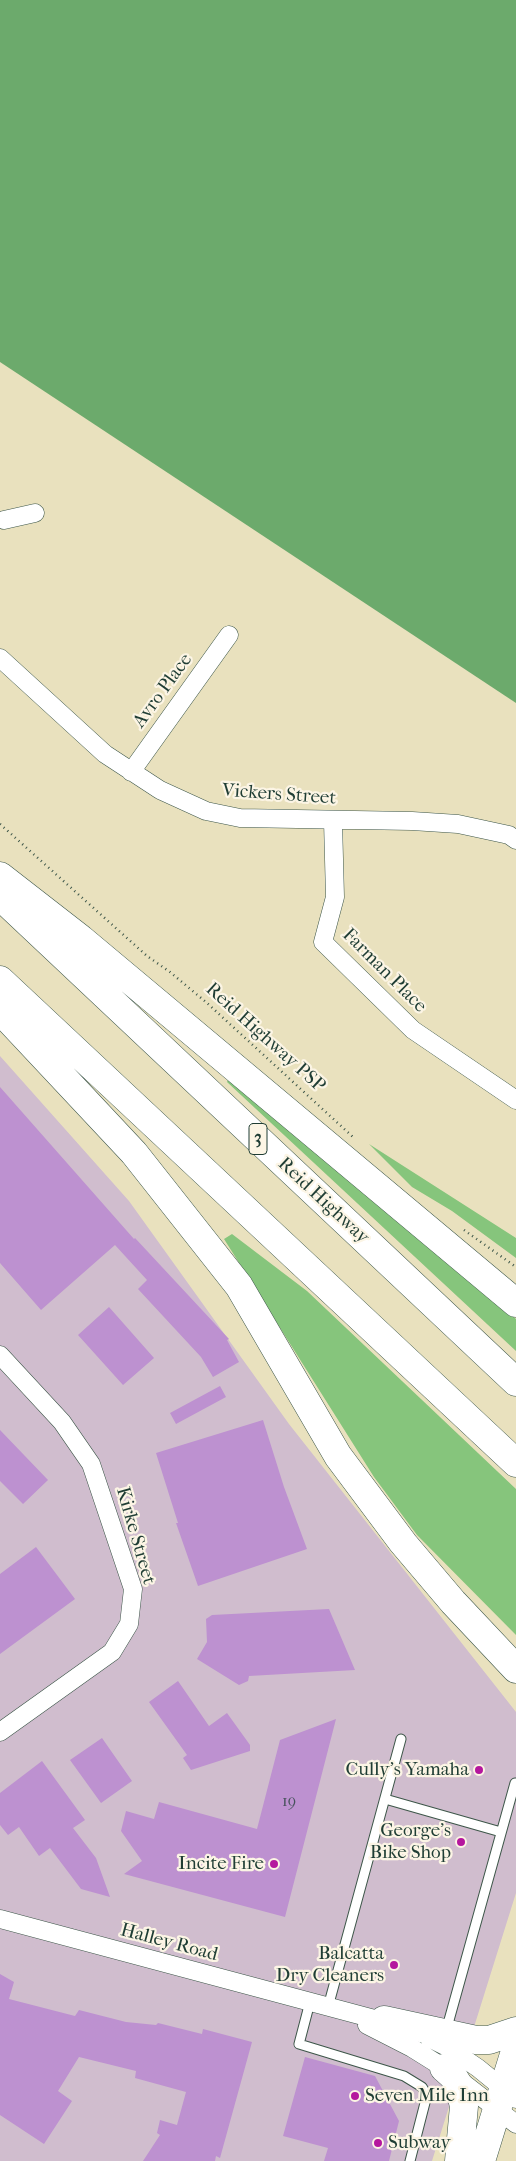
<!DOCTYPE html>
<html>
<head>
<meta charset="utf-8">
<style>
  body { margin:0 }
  canvas { display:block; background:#e9e1be }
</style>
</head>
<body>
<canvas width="516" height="2161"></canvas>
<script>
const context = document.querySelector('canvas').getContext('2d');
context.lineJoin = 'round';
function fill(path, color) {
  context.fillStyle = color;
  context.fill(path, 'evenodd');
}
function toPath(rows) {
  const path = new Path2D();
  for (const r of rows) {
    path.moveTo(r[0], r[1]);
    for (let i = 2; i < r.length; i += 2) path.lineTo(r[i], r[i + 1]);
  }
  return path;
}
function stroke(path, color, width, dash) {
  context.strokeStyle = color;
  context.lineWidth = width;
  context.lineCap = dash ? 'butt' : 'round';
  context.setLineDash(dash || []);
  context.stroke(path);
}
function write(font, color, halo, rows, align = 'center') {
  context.font = font + ' "IM FELL French Canon",serif';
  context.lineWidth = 4.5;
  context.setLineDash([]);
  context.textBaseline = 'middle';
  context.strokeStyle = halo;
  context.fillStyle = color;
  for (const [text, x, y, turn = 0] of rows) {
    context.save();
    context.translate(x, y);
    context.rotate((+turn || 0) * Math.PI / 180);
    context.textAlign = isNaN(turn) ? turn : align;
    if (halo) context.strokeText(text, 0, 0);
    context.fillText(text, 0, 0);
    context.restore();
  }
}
fill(toPath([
  [0,1056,129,1201,289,1424,516,1712,516,1893,432,2161,0,2161]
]), '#d0bdce');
fill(toPath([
  [230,1075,516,1319,516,1351,227,1082],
  [369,1144,516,1238,516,1258,452,1211,412,1187],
  [232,1234,307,1291,516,1489,516,1635,417,1535,374,1477,224,1239]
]), '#86c57c');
fill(toPath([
  [0,0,516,0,516,703,0,362]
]), '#6caa6c');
fill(toPath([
  [0,1087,134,1239,135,1238,229,1339,227,1340,239,1362,213,1377,201,1357,138,1289,147,1280,115,1245,41,1310,0,1263],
  [109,1307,154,1358,123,1385,78,1335],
  [220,1386,226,1397,176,1424,170,1413],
  [263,1420,284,1487,307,1549,198,1586,176,1523,178,1523,156,1453],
  [0,1430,48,1480,23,1504,0,1481],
  [36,1547,75,1599,0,1654,0,1574],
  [329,1609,355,1670,249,1676,248,1681,239,1685,197,1659,207,1642,206,1619,212,1615],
  [178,1681,209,1726,227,1713,250,1745,250,1751,191,1770,183,1758,187,1755,149,1702],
  [336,1719,285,1917,124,1874,142,1861,121,1831,126,1811,154,1819,159,1802,257,1829,280,1740],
  [102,1738,132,1781,101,1803,70,1760],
  [42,1761,85,1820,73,1828,96,1858,110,1897,81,1889,50,1848,39,1856,19,1827,8,1835,0,1825,0,1793],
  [0,1974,14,1982,9,1999,75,2016,79,2010,126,2022,156,2025,158,2023,202,2034,203,2029,252,2042,220,2158,216,2156,215,2161,143,2161,160,2135,157,2133,160,2120,177,2125,186,2092,135,2078,136,2071,79,2057,58,2091,72,2101,44,2144,0,2115],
  [305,2057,375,2076,399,2121,389,2161,324,2161,328,2148,283,2136]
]), '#bd91d0');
const lane = toPath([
  [385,1799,501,1832],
  [310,2002,299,2044,404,2076,422,2087,427,2095,410,2161],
  [328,2007,401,1739],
  [446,2031,515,1783]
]);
const street = toPath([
  [4,520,35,513],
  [0,658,105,754,160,790,206,811,240,818,412,821,458,824,509,835,516,840],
  [131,772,229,635],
  [333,821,335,897,323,942,413,1030,516,1100],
  [0,1355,62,1422,91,1464,133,1589,129,1624,112,1652,0,1732],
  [0,1919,393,2024],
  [367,2025,412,2048,444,2068,516,2124],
  [429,2038,447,2047,478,2068,516,2099]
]);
const highway = toPath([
  [0,876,81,939,516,1303],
  [0,896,516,1382],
  [0,980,516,1463],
  [0,1010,134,1153,239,1286,338,1456,403,1543,453,1602,516,1669],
  [384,2020,476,2040,489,2040,516,2031],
  [444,2068,453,2076,459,2086,464,2106,459,2161],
  [481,2161,516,2048]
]);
stroke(lane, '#3d5649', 11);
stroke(street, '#3d5649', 19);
stroke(highway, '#3d5649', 29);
stroke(toPath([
  [0,824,147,956,170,972,207,1003,353,1137],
  [464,1230,516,1267]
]), '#3d5649', 2.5, [1, 4]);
stroke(lane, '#fff', 9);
stroke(street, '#fff', 18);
stroke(highway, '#fff', 28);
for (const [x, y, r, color] of [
  [479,1770,5,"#b5179e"],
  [461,1842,5,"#b5179e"],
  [274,1864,5,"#b5179e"],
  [394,1965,5,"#b5179e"],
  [355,2096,5,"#b5179e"],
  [378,2143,5,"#b5179e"]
]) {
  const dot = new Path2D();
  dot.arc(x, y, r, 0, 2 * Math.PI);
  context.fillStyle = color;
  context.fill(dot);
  stroke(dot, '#fcf5e5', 2);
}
write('16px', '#46525b', null, [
  ["19",289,1802]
]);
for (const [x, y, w] of [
  [258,1139,18]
]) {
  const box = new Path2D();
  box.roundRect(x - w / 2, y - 15.5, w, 31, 4);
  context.fillStyle = '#fcf5e5';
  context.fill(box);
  stroke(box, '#1f3d34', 1);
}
write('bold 18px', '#1f3d34', null, [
  ["3",258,1139]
]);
write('19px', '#1f3d34', '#fcf5e5', [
  ["Avro Place",163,691,-54],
  ["Vickers Street",279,795,4],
  ["Farman Place",384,971,45],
  ["Reid Highway PSP",265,1038,42],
  ["Reid Highway",323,1201,43],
  ["Kirke Street",135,1536,74],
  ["Halley Road",169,1943,15]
]);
write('19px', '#1f3d34', '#fcf5e5', [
  ["Cully's Yamaha",469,1770],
  ["George's",451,1831],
  ["Bike Shop",451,1853],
  ["Incite Fire",264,1864],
  ["Balcatta",384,1954],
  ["Dry Cleaners",384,1976],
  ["Seven Mile Inn",365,2096,"left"],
  ["Subway",388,2143,"left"]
], 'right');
</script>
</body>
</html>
